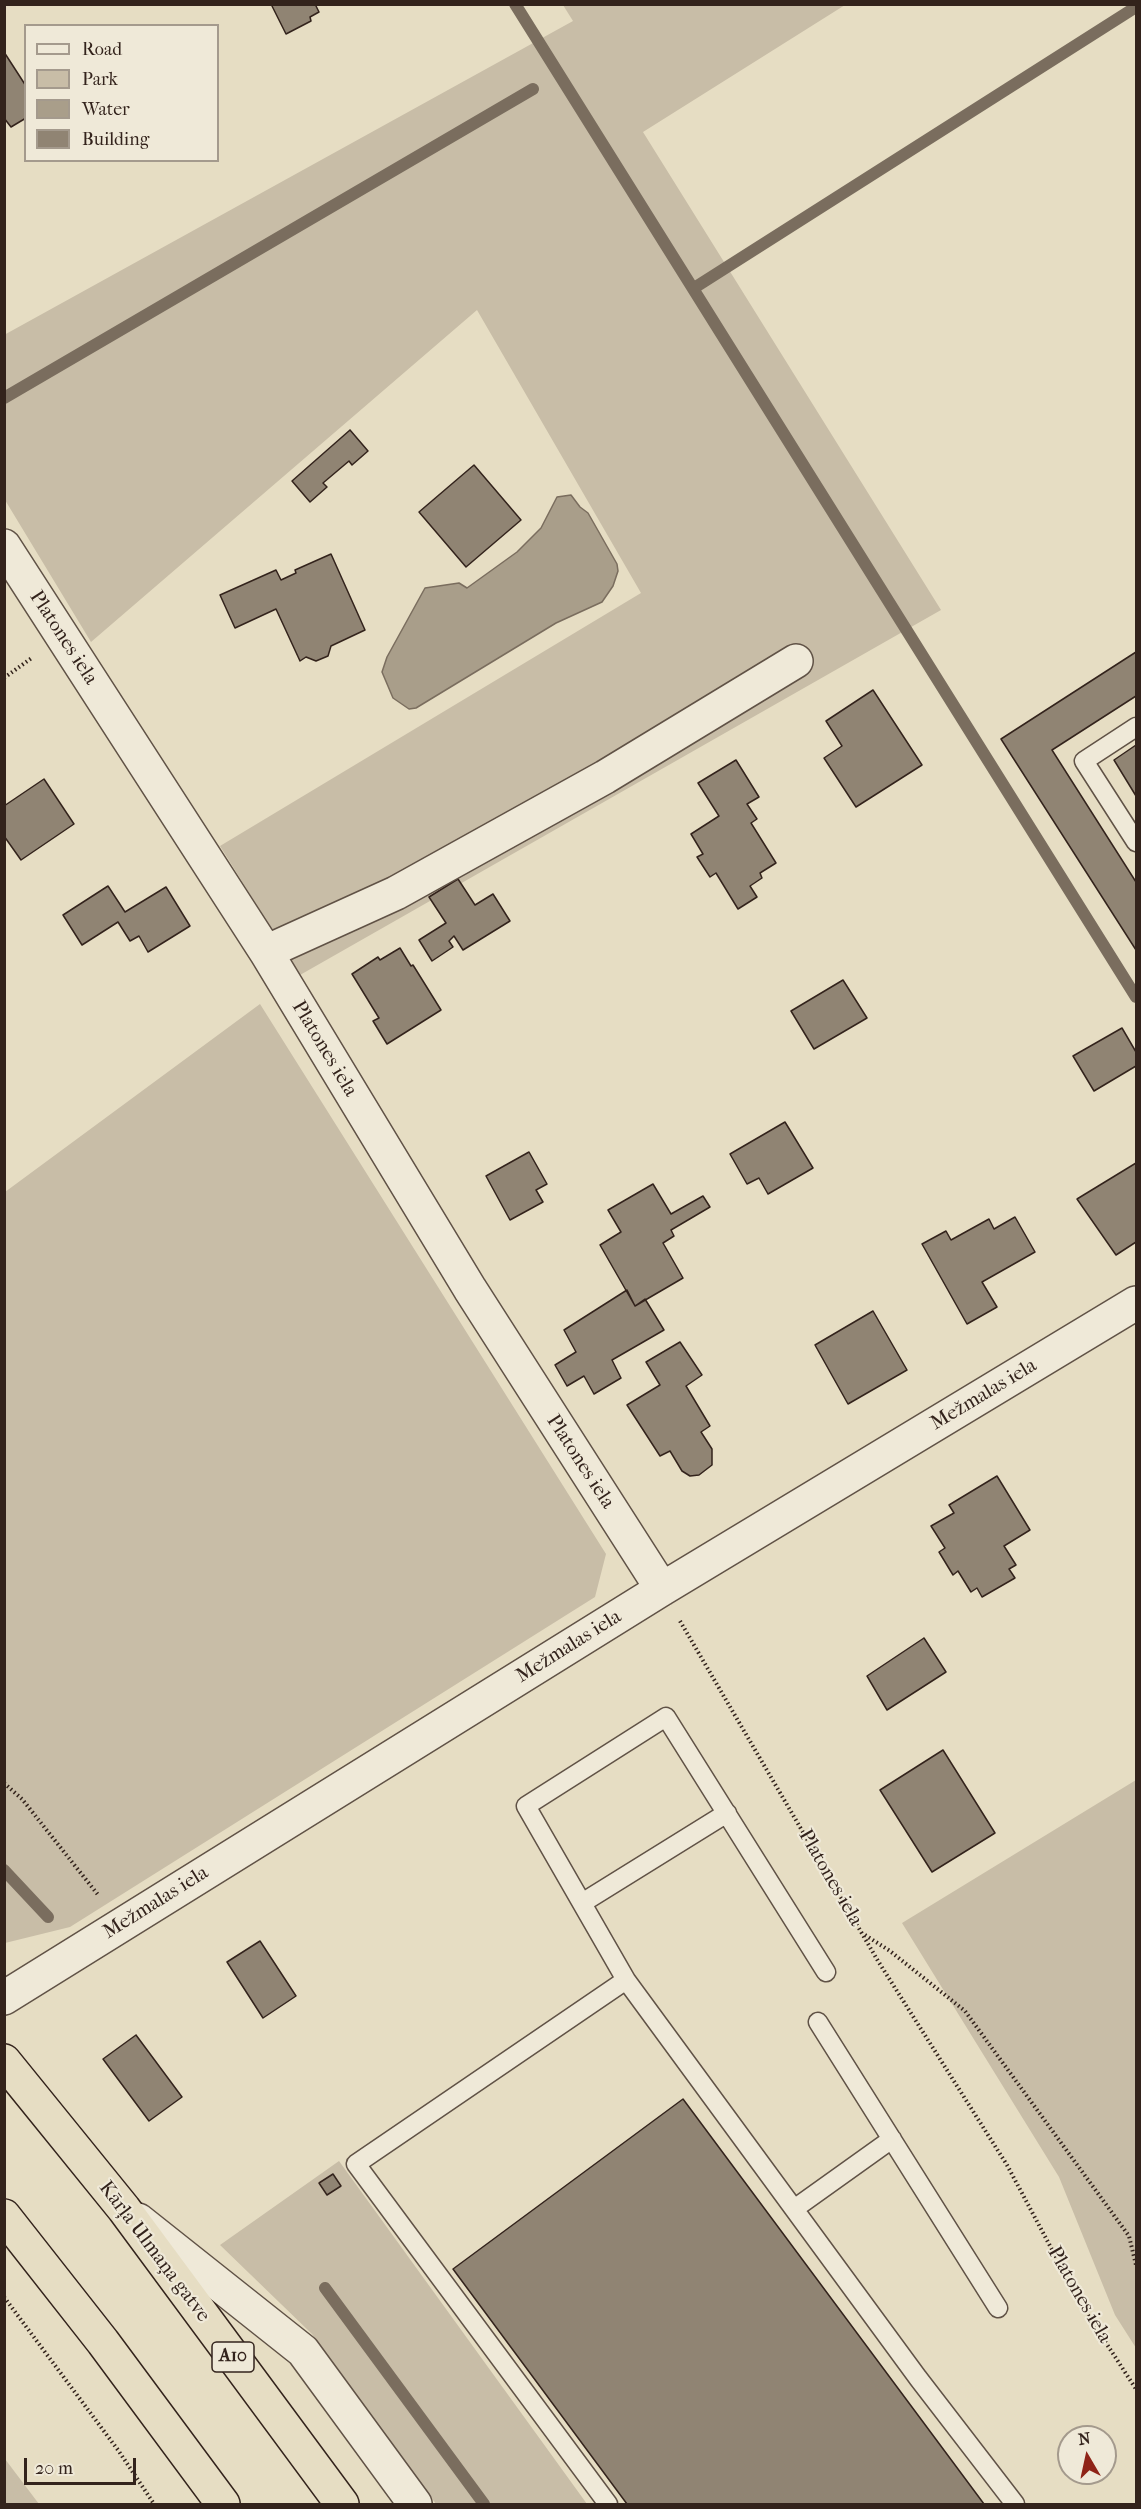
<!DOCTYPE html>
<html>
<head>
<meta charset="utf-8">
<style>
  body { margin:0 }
  #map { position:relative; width:1141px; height:2509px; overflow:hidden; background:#e6ddc3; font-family:"IM FELL French Canon",serif }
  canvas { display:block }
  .frame { position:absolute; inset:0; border:6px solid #33231c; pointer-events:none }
  .legend { position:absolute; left:24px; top:24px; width:195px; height:138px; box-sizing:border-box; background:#efe9d8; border:2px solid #a49a8d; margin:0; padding:8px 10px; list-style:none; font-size:18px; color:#33231c }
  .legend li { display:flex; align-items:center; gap:12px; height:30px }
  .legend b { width:30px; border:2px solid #a49a8d }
  .north { position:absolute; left:1057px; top:2425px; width:60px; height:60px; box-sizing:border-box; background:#efe9d8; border:2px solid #a49a8d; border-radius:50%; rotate:351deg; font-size:16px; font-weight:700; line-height:24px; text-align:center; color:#33231c }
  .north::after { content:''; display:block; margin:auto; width:21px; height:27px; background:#8f2418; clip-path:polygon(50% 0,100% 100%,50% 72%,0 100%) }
  .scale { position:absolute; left:24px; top:2458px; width:112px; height:27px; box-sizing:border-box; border:3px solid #33231c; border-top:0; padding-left:8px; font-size:18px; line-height:21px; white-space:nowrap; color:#33231c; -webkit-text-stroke:4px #efe9d8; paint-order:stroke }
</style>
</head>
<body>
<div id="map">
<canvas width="1141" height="2509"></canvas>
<div class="frame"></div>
<ul class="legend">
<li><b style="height:8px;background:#efe9d8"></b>Road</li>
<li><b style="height:16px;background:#c8bda7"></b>Park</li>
<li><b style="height:16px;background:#a99e8a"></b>Water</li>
<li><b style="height:16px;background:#908473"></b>Building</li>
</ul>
<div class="north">N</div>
<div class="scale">20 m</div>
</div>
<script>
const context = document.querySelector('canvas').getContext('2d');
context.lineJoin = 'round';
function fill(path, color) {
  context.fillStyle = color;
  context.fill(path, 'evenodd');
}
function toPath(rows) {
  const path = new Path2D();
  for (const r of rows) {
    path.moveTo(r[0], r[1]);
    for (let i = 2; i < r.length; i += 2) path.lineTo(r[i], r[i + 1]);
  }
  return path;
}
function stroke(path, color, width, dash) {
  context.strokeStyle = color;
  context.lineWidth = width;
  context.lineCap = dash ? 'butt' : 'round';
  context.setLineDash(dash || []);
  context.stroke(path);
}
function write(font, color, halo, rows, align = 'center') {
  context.font = font + ' "IM FELL French Canon",serif';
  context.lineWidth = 4.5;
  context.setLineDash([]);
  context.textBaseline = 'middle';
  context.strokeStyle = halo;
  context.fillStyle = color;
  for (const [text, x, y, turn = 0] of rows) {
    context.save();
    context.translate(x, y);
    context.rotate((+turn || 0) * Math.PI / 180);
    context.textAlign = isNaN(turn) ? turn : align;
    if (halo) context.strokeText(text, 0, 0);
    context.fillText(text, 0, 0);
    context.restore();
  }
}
fill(toPath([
  [563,5,845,5,643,132,941,610,300,975,220,846,641,593,477,310,91,642,5,500,4,335,573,21],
  [260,1004,606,1554,595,1597,70,1927,5,1943,5,1192],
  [1136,1780,1136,2348,1115,2315,1059,2177,902,1923],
  [339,2161,587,2504,436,2504,312,2334,220,2245],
  [5,2459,39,2504,5,2504]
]), '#c8bda7');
const water = toPath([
  [571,495,580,507,588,513,617,564,618,571,613,586,602,602,556,623,416,708,409,709,393,698,382,672,387,657,425,588,459,583,467,588,517,552,541,528,557,497,571,495]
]);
fill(water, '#a99e8a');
stroke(water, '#7a6d5e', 1.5);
stroke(toPath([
  [515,4,1136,997],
  [694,288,1136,7],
  [4,398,533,89],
  [4,1870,48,1917],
  [325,2288,484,2504]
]), '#7a6d5e', 12);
const building = toPath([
  [271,4,315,4,319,12,310,17,311,21,286,34,271,4],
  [4,52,26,86,26,118,11,127,4,118,4,52],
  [350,430,368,451,352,465,349,461,323,483,327,487,310,502,292,481,350,430],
  [474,465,521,520,466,567,419,512,474,465],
  [331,554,365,630,331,646,328,656,316,661,306,657,300,661,276,609,235,628,220,595,276,570,281,580,296,573,295,570,331,554],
  [1136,652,1136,696,1052,750,1136,882,1136,950,1001,739,1136,652],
  [873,690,922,765,856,807,824,758,842,746,826,721,873,690],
  [1136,745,1136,796,1114,760,1136,745],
  [736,760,759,797,747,804,757,819,751,823,776,863,760,873,762,878,750,886,757,897,738,909,716,873,710,877,697,857,703,854,691,834,719,816,698,783,736,760],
  [44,779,74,824,21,860,4,836,4,806,44,779],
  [458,879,475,905,493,894,510,921,463,950,454,936,449,941,453,947,432,961,419,940,446,923,429,897,458,879],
  [108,886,125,912,166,887,190,926,148,952,139,936,130,941,118,922,82,945,63,915,108,886],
  [400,948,411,966,413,965,441,1010,387,1044,373,1021,379,1018,352,974,378,957,380,960,400,948],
  [843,980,867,1018,814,1049,791,1011,843,980],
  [1122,1028,1136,1052,1136,1066,1094,1091,1073,1056,1122,1028],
  [785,1122,813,1168,768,1194,759,1178,747,1184,730,1154,785,1122],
  [529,1152,547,1184,536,1190,543,1202,510,1220,486,1176,529,1152],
  [1136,1163,1136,1242,1116,1255,1077,1199,1136,1163],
  [653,1184,671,1214,703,1196,710,1207,671,1230,674,1236,663,1243,683,1278,635,1306,600,1245,621,1232,608,1210,653,1184],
  [1015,1217,1035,1252,982,1282,997,1307,967,1324,922,1244,946,1231,951,1240,989,1219,994,1229,1015,1217],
  [627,1290,635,1306,645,1299,664,1330,612,1360,621,1378,594,1394,584,1376,567,1386,555,1365,576,1352,564,1330,627,1290],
  [873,1311,907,1370,848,1404,815,1345,873,1311],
  [680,1342,702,1375,686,1386,710,1426,701,1432,712,1449,712,1465,699,1475,690,1476,682,1471,670,1451,660,1456,627,1405,660,1385,646,1362,680,1342],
  [997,1476,1030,1530,1004,1546,1016,1565,1009,1569,1015,1578,982,1597,977,1588,971,1592,958,1571,953,1575,939,1552,945,1548,931,1526,954,1513,949,1505,997,1476],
  [924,1638,946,1672,887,1710,867,1676,924,1638],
  [943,1750,995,1833,932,1872,880,1790,943,1750],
  [260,1941,296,1996,263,2018,227,1962,260,1941],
  [136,2035,182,2097,149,2121,103,2059,136,2035],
  [683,2099,984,2504,627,2504,453,2269,683,2099],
  [333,2174,341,2186,327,2195,319,2183,333,2174]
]);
fill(building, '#908473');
stroke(building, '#33231c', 1.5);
const service = toPath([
  [1136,727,1084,761,1136,842],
  [582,1903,727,1813],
  [626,1980,526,1806,666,1717,826,1972],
  [818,2022,998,2308],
  [794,2209,892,2139],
  [608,2504,356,2164,626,1980,918,2378,1015,2504]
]);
const minor = toPath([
  [4,546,266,952,470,1289,662,1589],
  [266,952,396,893,605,777,796,661],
  [4,1998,662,1589,1136,1303],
  [138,2220,303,2351,415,2504]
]);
const trunk = toPath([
  [4,2061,124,2209,342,2504],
  [4,2216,103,2342,223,2504]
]);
stroke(service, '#605246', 21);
stroke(minor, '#605246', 36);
stroke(trunk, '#33231c', 36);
stroke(toPath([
  [4,678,33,657],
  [680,1621,878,1961,1007,2165,1082,2306,1136,2389],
  [4,1783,22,1799,99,1896],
  [865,1935,890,1951,965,2011,1129,2236,1136,2265],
  [4,2297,118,2450,154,2504]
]), '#33231c', 4, [1.5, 3]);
stroke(service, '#efe9d8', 18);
stroke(minor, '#efe9d8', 33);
stroke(trunk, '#e6ddc3', 33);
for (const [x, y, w] of [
  [233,2357,42]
]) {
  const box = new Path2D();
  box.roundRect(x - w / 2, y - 15, w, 30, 4.5);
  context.fillStyle = '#efe9d8';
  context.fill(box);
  stroke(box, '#33231c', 1.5);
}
write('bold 18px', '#33231c', null, [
  ["A10",233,2357]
]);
write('20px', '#33231c', '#efe9d8', [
  ["Platones iela",63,638,57],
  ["Platones iela",324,1049,59],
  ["Mežmalas iela",984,1395,-31],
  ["Platones iela",580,1462,57],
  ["Mežmalas iela",569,1647,-32],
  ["Platones iela",830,1878,60],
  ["Mežmalas iela",156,1903,-32],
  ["Kārļa Ulmaņa gatve",154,2252,53],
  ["Platones iela",1079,2295,60]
]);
</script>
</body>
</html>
